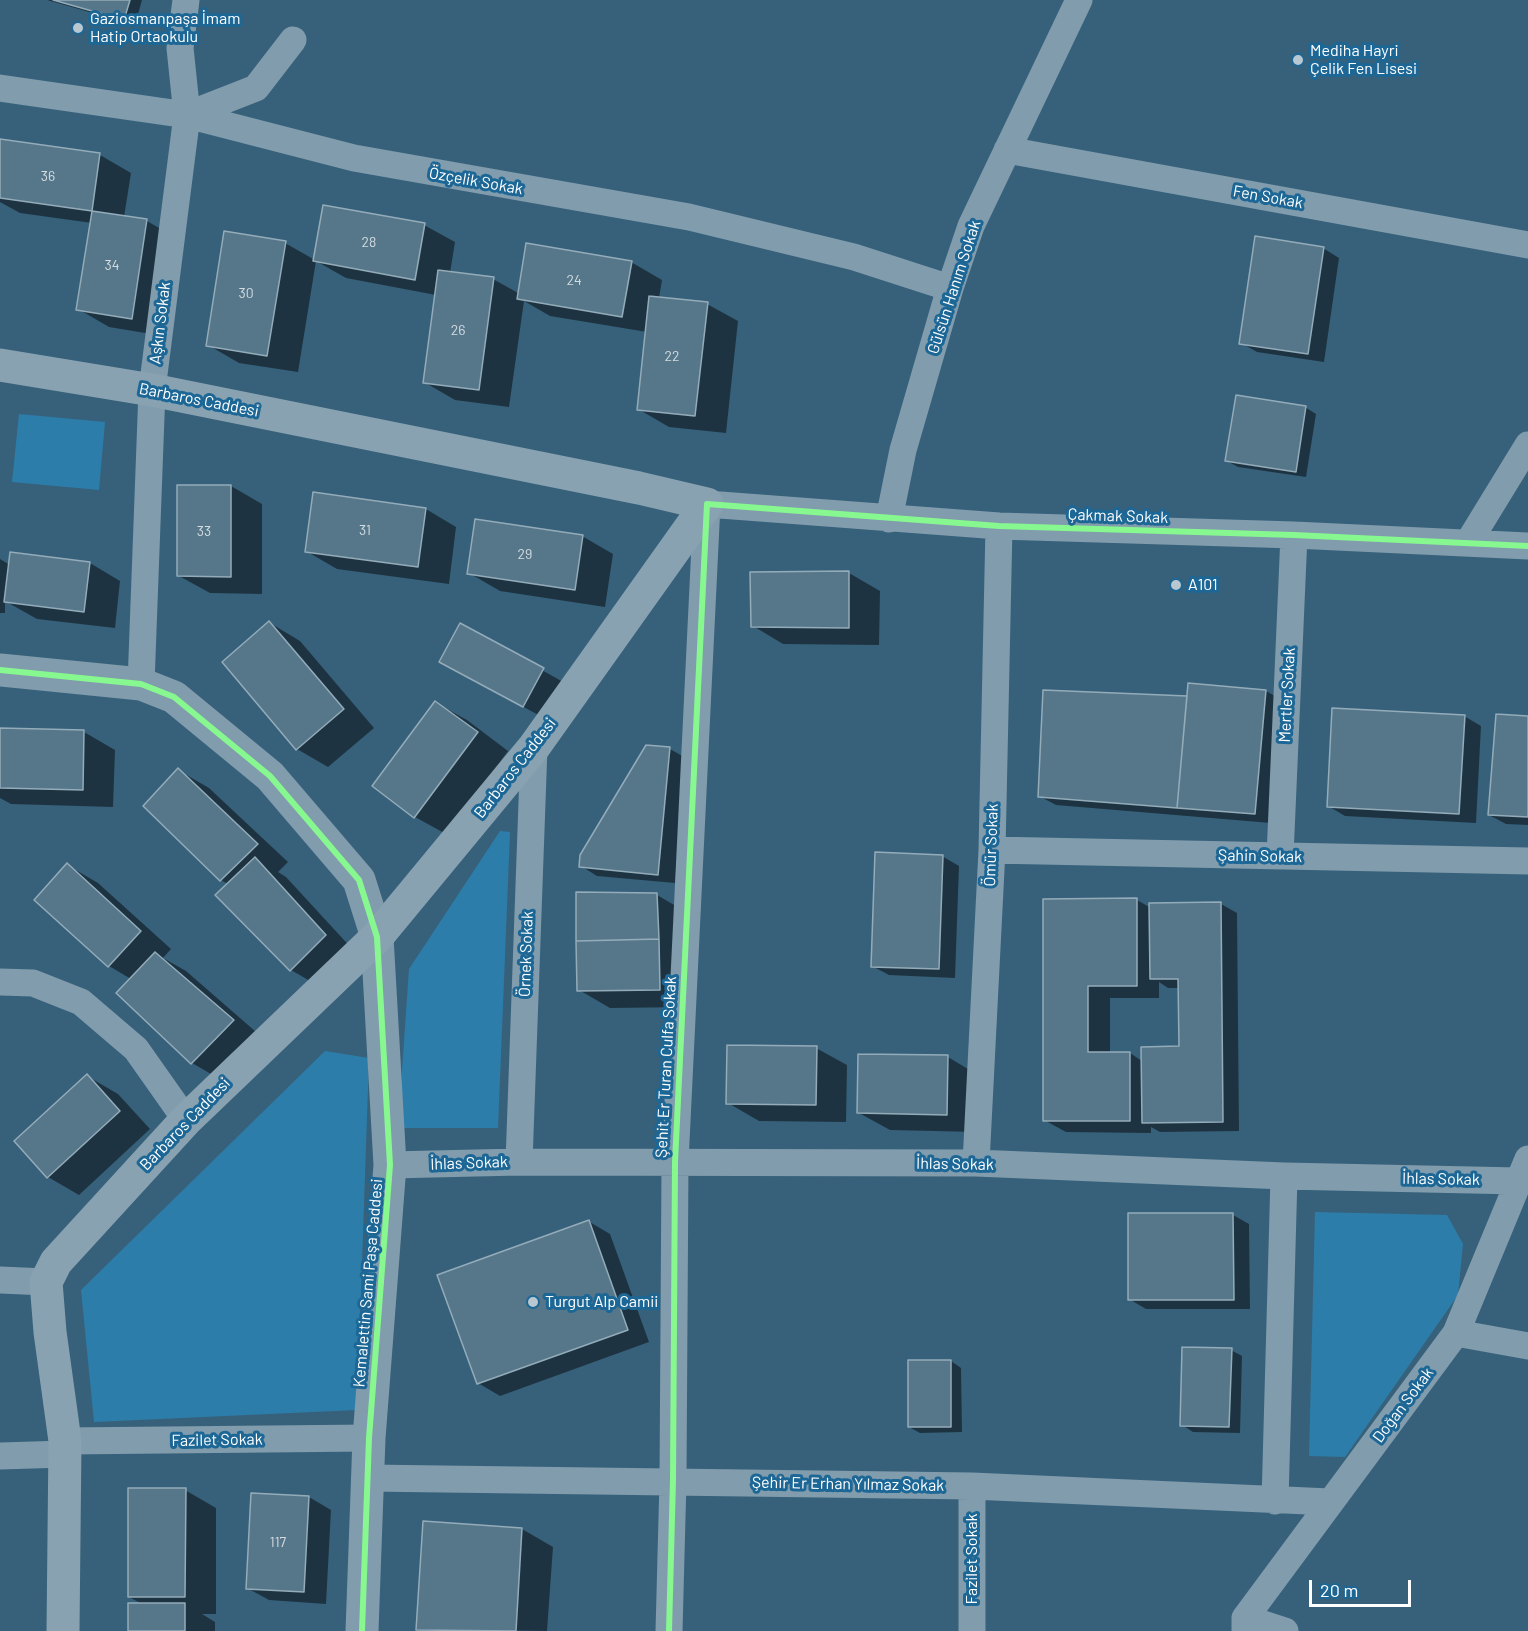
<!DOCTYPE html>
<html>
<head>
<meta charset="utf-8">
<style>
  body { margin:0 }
  #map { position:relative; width:1528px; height:1631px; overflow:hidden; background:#37617a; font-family:Barlow,sans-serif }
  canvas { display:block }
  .scale { position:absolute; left:1309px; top:1580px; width:102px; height:27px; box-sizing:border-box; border:3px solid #fff; border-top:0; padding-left:8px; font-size:18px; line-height:21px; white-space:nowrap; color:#fff; -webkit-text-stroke:4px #1c6795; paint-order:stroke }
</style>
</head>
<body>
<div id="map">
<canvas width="1528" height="1631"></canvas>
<div class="scale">20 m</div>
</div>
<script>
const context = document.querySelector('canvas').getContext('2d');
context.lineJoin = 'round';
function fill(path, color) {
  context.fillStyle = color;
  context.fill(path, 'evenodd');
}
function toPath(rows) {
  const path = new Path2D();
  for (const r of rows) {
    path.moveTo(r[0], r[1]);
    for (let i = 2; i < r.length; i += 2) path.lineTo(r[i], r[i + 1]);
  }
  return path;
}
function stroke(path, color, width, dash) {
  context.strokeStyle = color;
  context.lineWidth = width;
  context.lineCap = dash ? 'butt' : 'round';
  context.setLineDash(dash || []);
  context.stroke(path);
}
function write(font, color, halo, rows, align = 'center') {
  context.font = font + ' Barlow,sans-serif';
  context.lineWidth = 6;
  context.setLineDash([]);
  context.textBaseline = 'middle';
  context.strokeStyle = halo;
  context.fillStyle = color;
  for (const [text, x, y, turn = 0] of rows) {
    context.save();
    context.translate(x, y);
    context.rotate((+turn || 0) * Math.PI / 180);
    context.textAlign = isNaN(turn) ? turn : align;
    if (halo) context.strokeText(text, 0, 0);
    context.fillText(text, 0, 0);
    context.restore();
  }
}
fill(toPath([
  [19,414,105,422,99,490,12,482],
  [500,831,510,832,498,1128,398,1128,409,969],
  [325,1051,369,1058,357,1410,94,1422,81,1290],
  [1315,1212,1447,1215,1463,1244,1458,1295,1345,1457,1309,1456]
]), '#2d7daa');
fill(toPath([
  [47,0,142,0,135,25],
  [0,141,100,155,131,173,124,217,147,221,178,239,163,336,109,327,78,309,92,223,20,213,0,202],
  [424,225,455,242,450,273,493,279,520,294,631,262,662,280,659,298,707,304,738,321,726,433,669,427,638,409,647,332,550,316,524,301,509,407,455,400,424,382,436,295,346,278,316,261,298,372,239,363,208,345,285,243,315,260],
  [1323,248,1339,258,1324,362,1257,352,1241,343],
  [1305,407,1316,414,1306,477,1238,467,1227,461],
  [231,486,262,504,262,594,210,593,179,576],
  [426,509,456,527,449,584,337,569,306,551],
  [582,536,613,554,605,607,500,591,469,573],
  [0,559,10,565,90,563,120,581,115,628,37,619,5,601,5,613,0,613],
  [849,573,880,591,879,645,783,644,753,626],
  [270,623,300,641,374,728,328,767,297,749,224,662],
  [461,625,574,688,555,724,472,679],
  [1266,691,1282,700,1271,823,1056,805,1039,796,1188,698],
  [436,703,467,720,508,751,446,834,415,817],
  [1464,716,1481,726,1476,823,1345,816,1328,806],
  [1528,718,1528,825,1506,824,1489,815],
  [0,730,84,732,115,750,113,807,11,804,0,798,0,801],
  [670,749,686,758,675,883,597,876,581,866],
  [178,770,209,788,288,862,278,872,286,877,356,953,322,988,291,970,228,884,221,880],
  [942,856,959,866,955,978,889,975,872,966],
  [67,865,98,883,171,949,163,958,186,971,263,1038,223,1081,192,1063,118,993,131,979,109,966],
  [657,895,688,913,690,1007,610,1008,579,990],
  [1045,900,1137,900,1151,908,1221,904,1237,913,1239,1131,1160,1132,1151,1127,1151,1133,1066,1132,1044,1120],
  [1159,982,1168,988,1179,988,1180,1048,1142,1061,1130,1053,1110,1053,1110,998,1159,998],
  [816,1048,847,1065,846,1122,759,1121,728,1103],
  [948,1057,978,1075,977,1132,890,1130,859,1113],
  [87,1076,118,1094,150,1129,79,1195,48,1177],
  [1233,1215,1249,1224,1250,1309,1146,1309,1129,1299],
  [588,1221,610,1234,649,1342,500,1396,478,1383],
  [1231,1350,1242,1356,1240,1433,1193,1432,1182,1425],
  [951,1361,961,1368,962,1432,920,1433,909,1427],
  [185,1490,216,1508,216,1614,202,1614,215,1622,215,1631,129,1631,142,1604,129,1597],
  [309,1497,331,1510,326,1604,269,1600,247,1588],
  [522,1529,553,1547,547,1631,417,1629]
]), '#0007');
const building = toPath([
  [53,0,130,0,124,20,53,0],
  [0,139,100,153,92,211,0,198,0,139],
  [323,205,425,223,415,280,313,261,323,205],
  [92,211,147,219,132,319,76,310,92,211],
  [224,231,286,241,267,356,206,346,224,231],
  [1255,236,1324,247,1308,354,1239,344,1255,236],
  [526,243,632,261,622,317,517,299,526,243],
  [438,270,494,277,479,390,423,383,438,270],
  [649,296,708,302,695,416,637,410,649,296],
  [1236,395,1306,406,1296,472,1225,461,1236,395],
  [177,485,231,485,231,577,177,576,177,485],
  [313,492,426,508,418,567,305,552,313,492],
  [475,519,583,535,575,590,467,574,475,519],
  [10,552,90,562,84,612,4,602,10,552],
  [849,571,849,628,751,627,750,572,849,571],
  [269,621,344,709,296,750,222,662,269,621],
  [460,623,544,668,523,707,439,662,460,623],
  [1188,683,1266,690,1255,814,1177,808,1188,683],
  [1043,690,1187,696,1177,808,1038,797,1043,690],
  [435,701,478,732,414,818,372,786,435,701],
  [1332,708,1465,715,1459,814,1327,807,1332,708],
  [1496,714,1528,716,1528,817,1488,815,1496,714],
  [0,728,84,730,83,790,0,788,0,728],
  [646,745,670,747,658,875,579,867,580,855,646,745],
  [178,768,258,844,220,881,143,806,178,768],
  [875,852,943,855,939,969,871,967,875,852],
  [255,857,326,935,290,971,215,895,255,857],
  [67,863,141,931,108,967,34,900,67,863],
  [576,892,657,893,659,939,576,941,576,892],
  [1137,898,1137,986,1088,986,1088,1052,1130,1052,1130,1121,1043,1121,1043,899,1137,898],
  [1221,902,1223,1122,1142,1123,1141,1047,1179,1046,1178,979,1150,979,1149,903,1221,902],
  [659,939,660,990,577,991,576,941,659,939],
  [155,952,234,1020,191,1064,116,993,155,952],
  [727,1045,817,1046,816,1105,726,1104,727,1045],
  [858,1054,948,1055,947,1115,857,1113,858,1054],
  [87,1074,120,1111,47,1178,14,1141,87,1074],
  [1128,1213,1233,1213,1234,1300,1128,1300,1128,1213],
  [589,1220,628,1330,477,1384,437,1275,589,1220],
  [1182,1347,1232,1348,1229,1427,1180,1426,1182,1347],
  [908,1360,951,1360,951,1427,908,1427,908,1360],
  [128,1488,186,1488,185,1597,128,1597,128,1488],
  [251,1493,309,1496,304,1592,246,1589,251,1493],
  [423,1521,522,1528,516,1631,416,1630,423,1521],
  [128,1603,185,1603,185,1631,128,1631,128,1603]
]);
fill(building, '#56778a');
stroke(building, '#94acba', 1.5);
stroke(toPath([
  [0,88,187,115,354,158,689,217,854,257,950,288],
  [187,115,256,88,293,40],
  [1007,150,1528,245],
  [889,519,903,450,950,288,971,226,1079,0],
  [1468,543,1528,445],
  [141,684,152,390,187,115,180,48,186,0],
  [992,850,1528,861],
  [1280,856,1294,535],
  [0,982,33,983,81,1002,136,1049,186,1120],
  [519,1162,534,747],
  [976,1163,992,850,999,526],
  [390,1165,519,1162,976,1163,1284,1176,1519,1181],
  [0,1280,46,1282],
  [1456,1333,1528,1346],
  [65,1441,369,1438],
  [0,1456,65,1454],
  [367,1478,972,1486,1330,1502],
  [1275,1501,1284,1176],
  [1245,1618,1285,1631],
  [669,1631,673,1480,675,1162,707,504,999,526,1294,535,1528,546],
  [972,1631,972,1486],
  [1245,1631,1245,1618,1456,1333,1528,1159]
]), '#819cad', 27);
stroke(toPath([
  [0,670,141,684,174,697,270,776,359,880,377,937,390,1165,369,1438,362,1631]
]), '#819cad', 33);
stroke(toPath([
  [0,365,152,390,639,488,707,504,534,747,377,937,186,1120,56,1262,46,1282,50,1332,65,1441,63,1631]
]), '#88a2b1', 33);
stroke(toPath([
  [0,670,141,684,174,697,270,776,359,880,377,937,390,1165,369,1438,362,1631],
  [669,1631,673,1480,675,1162,707,504,999,526,1294,535,1528,546]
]), '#87f88f', 6);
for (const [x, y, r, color] of [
  [78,28,6,"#b9c8d0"],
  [1298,60,6,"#b9c8d0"],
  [1176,585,6,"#b9c8d0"],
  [533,1302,6,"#b9c8d0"]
]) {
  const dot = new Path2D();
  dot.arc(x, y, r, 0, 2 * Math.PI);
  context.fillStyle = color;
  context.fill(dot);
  stroke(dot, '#1c6795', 2);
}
write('14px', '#d5dde2', null, [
  ["36",48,176],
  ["28",369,242],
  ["34",112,265],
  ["24",574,280],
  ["30",246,293],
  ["26",458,330],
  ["22",672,356],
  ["31",365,530],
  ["33",204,531],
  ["29",525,554],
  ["117",278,1542]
]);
write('16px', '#fff', '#1c6795', [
  ["Gaziosmanpaşa İmam",90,19],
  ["Hatip Ortaokulu",90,37],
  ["Mediha Hayri",1310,51],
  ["Çelik Fen Lisesi",1310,69],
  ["A101",1188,585],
  ["Turgut Alp Camii",545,1302]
], 'left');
write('16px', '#fff', '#1c6795', [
  ["Özçelik Sokak",476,181,10],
  ["Fen Sokak",1268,197,10],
  ["Gülsün Hanım Sokak",954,287,-72],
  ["Aşkın Sokak",160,323,-83],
  ["Barbaros Caddesi",199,400,11],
  ["Çakmak Sokak",1118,516,2],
  ["Mertler Sokak",1287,695,-87],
  ["Barbaros Caddesi",515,768,-52],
  ["Ömür Sokak",991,845,-88],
  ["Şahin Sokak",1260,856,1],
  ["Örnek Sokak",526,954,-88],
  ["Şehit Er Turan Culfa Sokak",666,1067,-87],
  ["Barbaros Caddesi",185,1124,-46],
  ["İhlas Sokak",469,1163,-2],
  ["İhlas Sokak",955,1164,1],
  ["İhlas Sokak",1441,1179,1],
  ["Kemalettin Sami Paşa Caddesi",368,1283,-85],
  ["Doğan Sokak",1403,1405,-53],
  ["Fazilet Sokak",217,1440,-1],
  ["Şehir Er Erhan Yılmaz Sokak",848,1484,1],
  ["Fazilet Sokak",972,1559,-90]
]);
</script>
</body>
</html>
